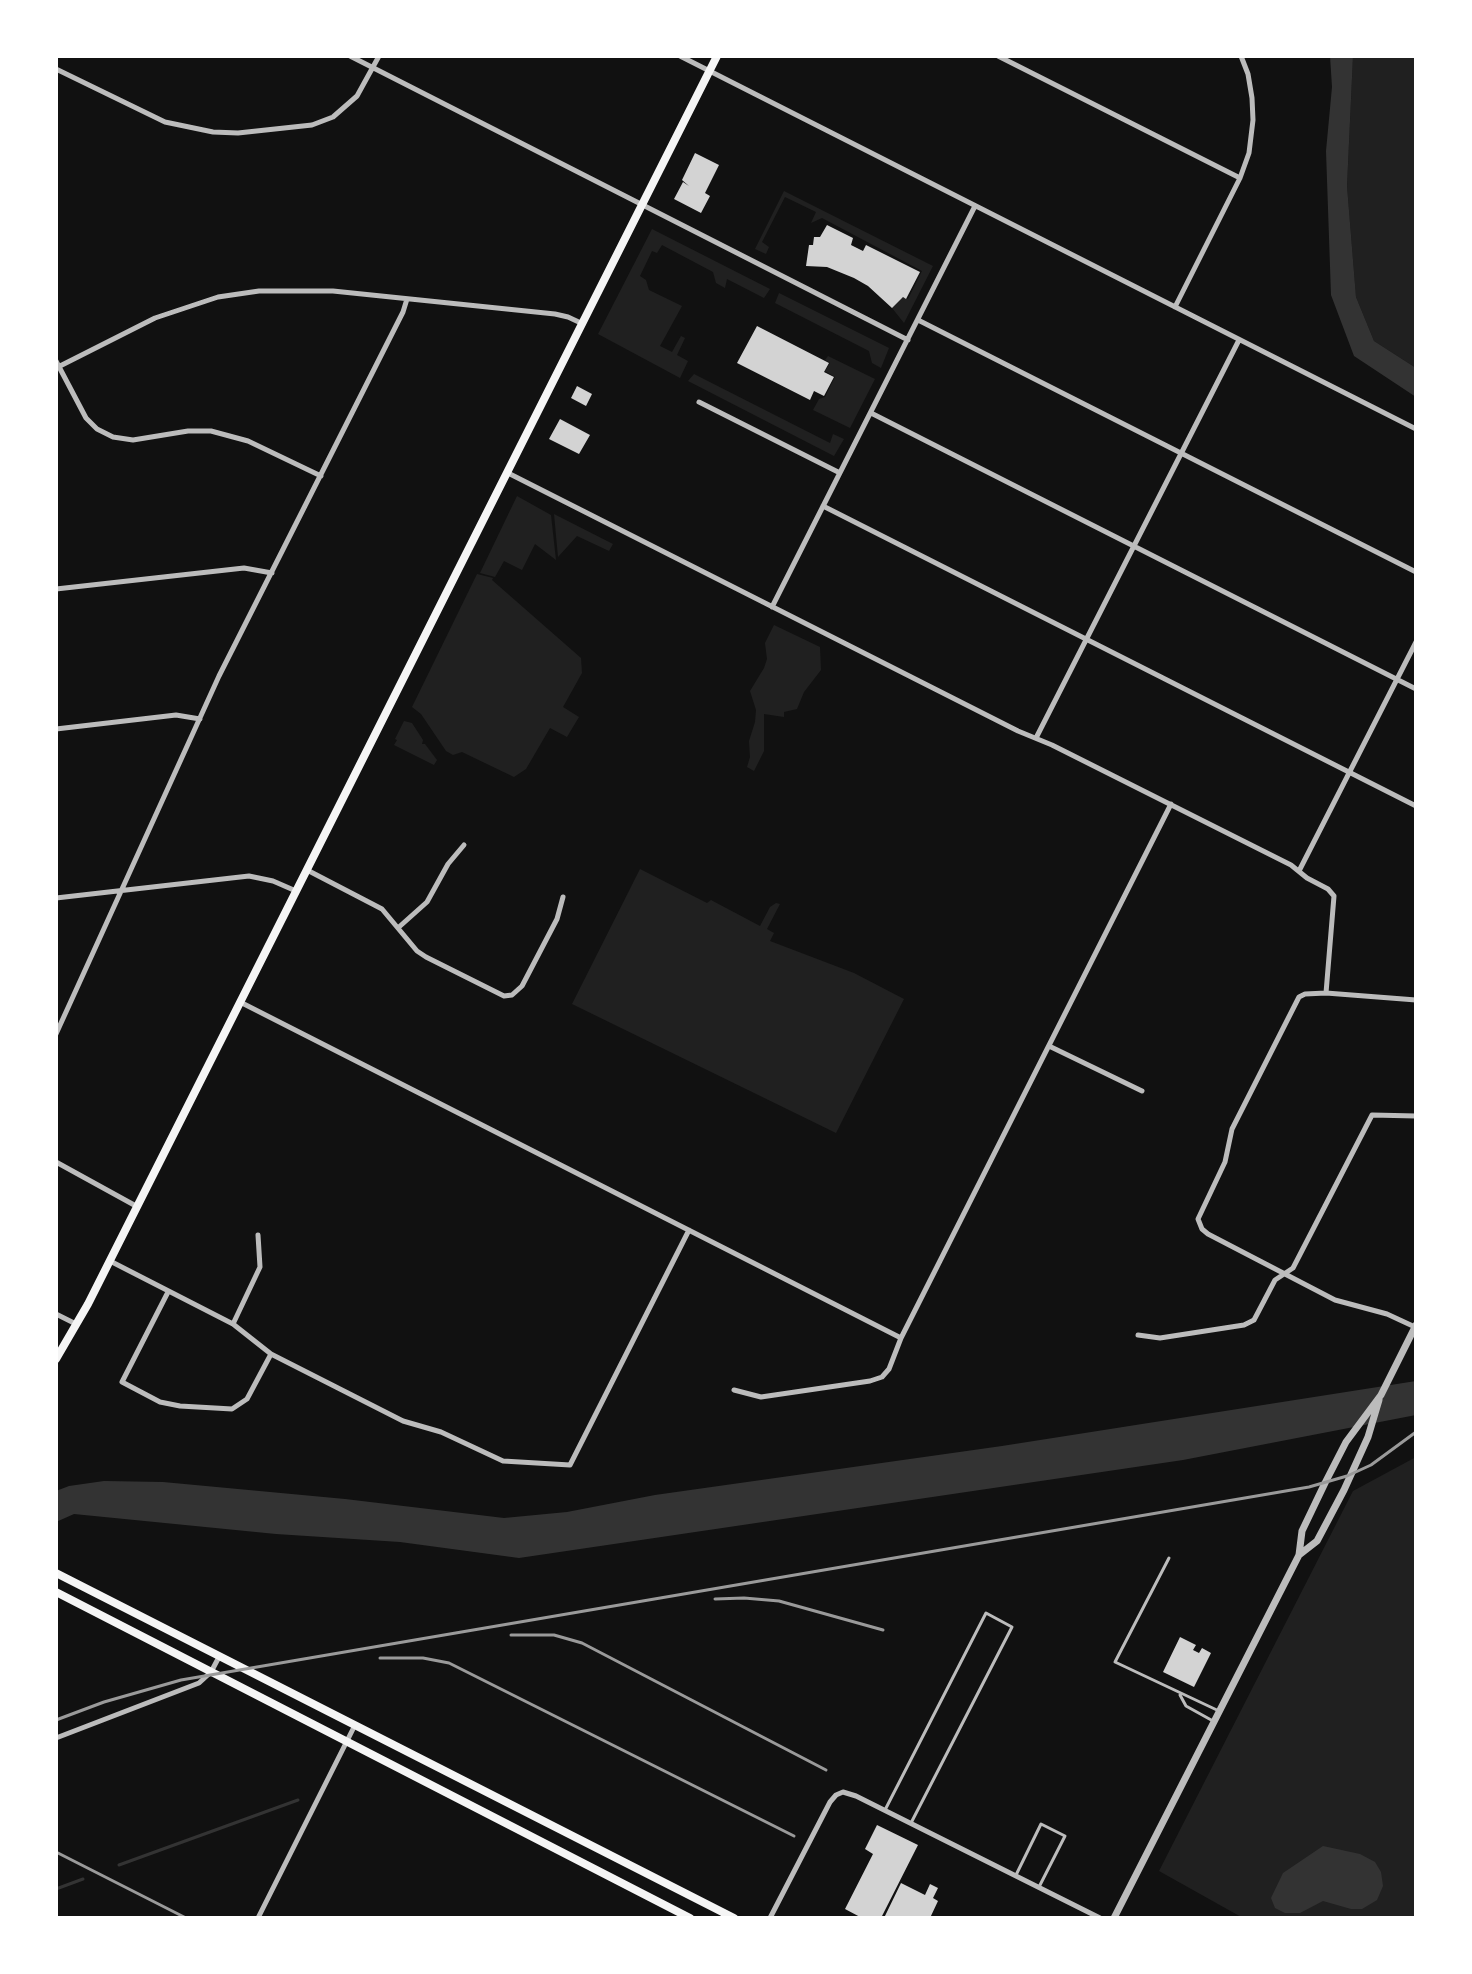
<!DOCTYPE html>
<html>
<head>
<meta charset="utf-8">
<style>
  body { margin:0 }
  #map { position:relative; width:1472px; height:1974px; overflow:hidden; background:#111; font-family:"Asap Condensed",sans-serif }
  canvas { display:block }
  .frame { position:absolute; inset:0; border:58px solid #fff; pointer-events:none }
</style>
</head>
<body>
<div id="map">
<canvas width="1472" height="1974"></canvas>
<div class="frame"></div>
</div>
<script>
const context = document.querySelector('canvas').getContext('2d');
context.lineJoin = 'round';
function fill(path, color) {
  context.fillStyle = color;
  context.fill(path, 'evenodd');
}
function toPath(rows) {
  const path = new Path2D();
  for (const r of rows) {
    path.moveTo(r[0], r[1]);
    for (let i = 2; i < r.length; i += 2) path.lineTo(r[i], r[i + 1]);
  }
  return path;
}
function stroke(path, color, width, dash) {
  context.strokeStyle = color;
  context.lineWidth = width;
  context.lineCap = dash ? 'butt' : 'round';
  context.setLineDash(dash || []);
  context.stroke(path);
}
fill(toPath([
  [1353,56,1416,56,1416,368,1374,341,1356,297,1347,186],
  [784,191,933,266,904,323,892,308,903,297,908,299,922,271,822,218,811,223,816,212,785,197,762,242,769,247,766,254,755,249],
  [652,229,770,289,764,298,727,279,725,288,716,283,713,272,662,245,657,253,652,251,640,276,646,280,649,290,682,306,660,346,672,352,681,336,685,338,677,355,688,361,680,378,598,334],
  [779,293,889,348,881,368,872,363,869,351,775,303],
  [828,356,875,379,850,428,813,410,819,399,825,397,835,377,825,371,830,363,825,360],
  [694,374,830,443,833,434,844,439,834,456,688,381],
  [517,496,551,515,556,560,535,544,522,570,504,561,495,577,480,573],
  [554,514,613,544,609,551,577,536,558,557],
  [477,574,493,578,492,580,581,658,582,673,563,707,579,717,567,737,550,728,526,769,514,777,462,752,453,755,446,751,421,714,412,707],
  [774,625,820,647,821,670,804,692,797,709,784,712,784,717,764,714,764,751,754,771,747,767,750,757,749,741,755,722,756,710,750,691,764,668,767,659,765,643],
  [404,721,412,723,423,740,422,744,425,744,437,760,434,765,394,745,397,740,395,739],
  [640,869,707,903,711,900,760,926,770,907,776,903,780,904,767,929,774,933,770,941,854,973,904,999,836,1133,572,1004],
  [1416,1457,1416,1918,1243,1918,1159,1871,1353,1491]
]), '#202020');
fill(toPath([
  [1330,56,1353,56,1347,186,1356,297,1374,341,1416,368,1416,397,1354,356,1331,295,1326,151,1332,87],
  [1416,1381,1416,1415,1183,1460,519,1558,400,1542,276,1534,74,1514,56,1522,56,1491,69,1486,104,1481,163,1482,345,1499,504,1518,567,1512,655,1495,1002,1446],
  [1323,1846,1360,1854,1375,1862,1381,1872,1383,1886,1377,1900,1362,1909,1351,1909,1323,1901,1300,1913,1285,1913,1275,1908,1271,1898,1283,1873]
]), '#333');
stroke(toPath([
  [119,1865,298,1800],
  [56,1889,83,1879]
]), '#333', 3);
fill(toPath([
  [695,153,719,165,705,193,710,196,701,213,674,199,683,182,689,186,682,180],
  [827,225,853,238,851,245,863,251,866,245,920,272,906,299,903,297,892,308,868,286,854,278,827,267,806,266,809,245,813,245,814,237,820,237],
  [757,326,829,363,824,372,834,377,824,396,814,391,810,400,737,363],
  [577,386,592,394,586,406,571,398],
  [560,419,590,435,579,454,549,439],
  [1180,1637,1196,1645,1193,1650,1199,1653,1202,1648,1211,1653,1194,1687,1163,1672],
  [877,1825,918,1845,881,1918,862,1918,845,1909,873,1854,865,1849],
  [901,1883,925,1895,930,1884,938,1888,933,1898,938,1901,930,1918,884,1918]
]), '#d3d3d3');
stroke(toPath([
  [1169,1558,1115,1662,1219,1711],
  [1180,1695,1186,1706,1213,1721],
  [885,1810,986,1613,1012,1627,911,1823],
  [1016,1875,1041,1824,1065,1836,1039,1887]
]), '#bcbcbc', 3);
stroke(toPath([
  [350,56,908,340],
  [680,56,1416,429],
  [998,56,1240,178],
  [56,69,165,122,213,132,238,133,312,125,333,117,357,96,379,56],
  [1175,307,1240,178,1249,153,1253,120,1252,98,1248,74,1241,56],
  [918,320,1416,572],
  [56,361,86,418,97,429,113,437,133,440,188,431,211,431,248,441,321,476],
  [56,368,155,318,218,297,259,291,333,291,555,314,568,317,583,324],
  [699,402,840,473],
  [871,413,1416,689],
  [508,473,1018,731,1052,745,1291,865,1307,878,1328,889,1334,896,1326,993],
  [823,506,1416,806],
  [56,589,244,568,272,573],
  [772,607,975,206],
  [56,729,176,715,200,719],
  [1036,738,1239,340],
  [307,870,382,909,417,951,426,957,504,996,512,995,522,986,557,919,563,897],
  [1299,871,1416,642],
  [56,898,249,876,273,881,296,891],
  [399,927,427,902,448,864,464,845],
  [240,1002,901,1338],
  [56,1034,219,676,403,312,407,299],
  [1049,1046,1142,1091],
  [56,1162,136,1206],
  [110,1261,233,1324,271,1354,403,1421,441,1432,503,1461,570,1465,689,1230],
  [168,1292,122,1382,160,1402,180,1406,232,1409,247,1399,271,1354],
  [56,1314,76,1324],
  [233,1324,260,1267,258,1235],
  [1415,1327,1387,1314,1335,1300,1208,1234,1202,1229,1198,1219,1225,1162,1232,1129,1299,997,1305,994,1326,993,1416,1000],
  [1138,1335,1160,1338,1244,1325,1254,1320,1275,1280,1293,1268,1372,1115,1416,1116],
  [734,1390,761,1397,870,1381,882,1377,889,1369,901,1338,1171,804],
  [56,1738,199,1683,211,1672,219,1657],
  [258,1918,355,1725],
  [770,1918,830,1802,836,1795,843,1792,856,1796,1100,1918]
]), '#bcbcbc', 5);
stroke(toPath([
  [1299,1555,1317,1541,1344,1490,1368,1437,1379,1400],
  [1114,1918,1299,1555,1302,1531,1325,1483,1346,1442,1381,1395,1416,1325]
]), '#bcbcbc', 7);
stroke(toPath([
  [56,1359,88,1304,717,56]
]), '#f5f5f5', 8);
stroke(toPath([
  [56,1573,734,1918],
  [56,1592,690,1918]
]), '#f5f5f5', 8);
stroke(toPath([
  [715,1599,744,1598,779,1601,883,1630],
  [511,1635,554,1635,582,1643,826,1770],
  [380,1658,423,1658,449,1663,794,1836],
  [56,1720,104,1702,181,1680,1309,1487,1347,1476,1371,1465,1416,1432],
  [56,1852,186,1918]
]), '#9a9a9a', 3);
</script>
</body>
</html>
